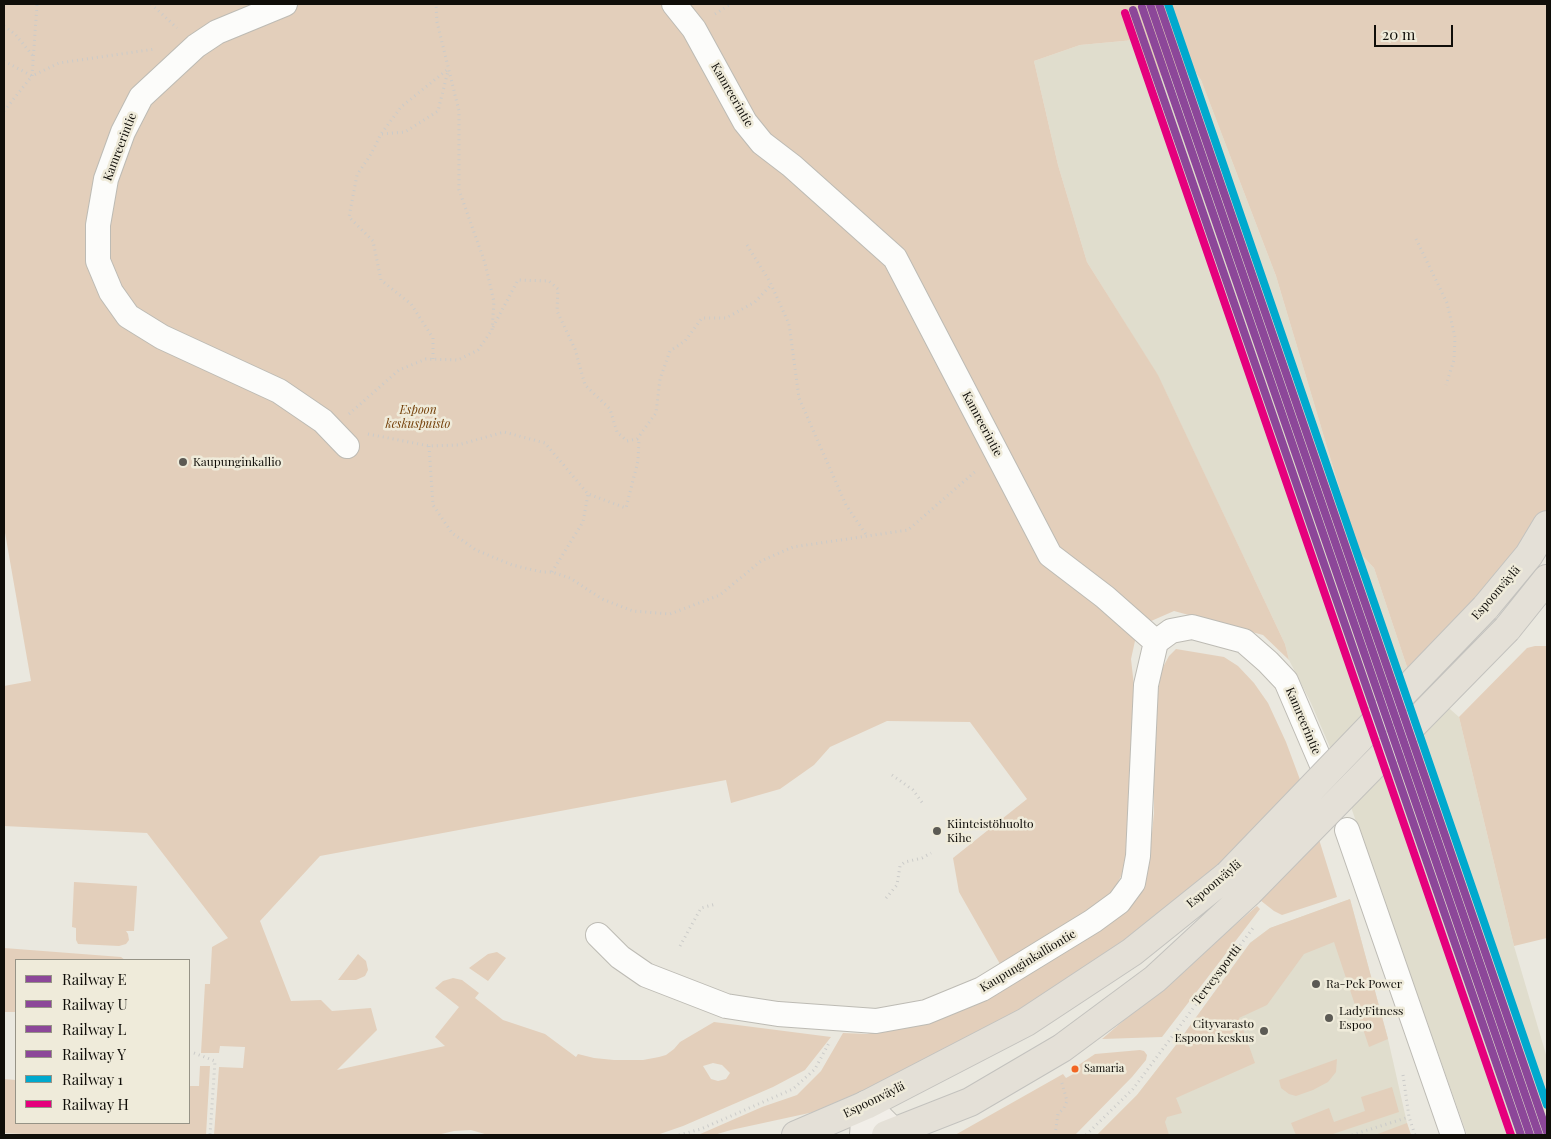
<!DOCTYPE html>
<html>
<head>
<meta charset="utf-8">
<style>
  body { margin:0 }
  #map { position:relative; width:1551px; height:1139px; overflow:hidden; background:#eae8df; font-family:"Playfair Display",serif }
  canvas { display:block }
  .frame { position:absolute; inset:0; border:5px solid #100e09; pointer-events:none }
  .legend { position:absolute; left:15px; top:959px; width:175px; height:165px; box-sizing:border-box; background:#efebda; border:1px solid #969386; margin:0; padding:6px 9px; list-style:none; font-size:15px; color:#100e09 }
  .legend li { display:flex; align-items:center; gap:10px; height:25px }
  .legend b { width:25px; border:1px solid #969386 }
  .scale { position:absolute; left:1374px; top:25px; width:79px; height:22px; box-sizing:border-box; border:2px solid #100e09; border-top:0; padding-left:6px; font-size:15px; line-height:18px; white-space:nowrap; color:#100e09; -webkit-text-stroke:4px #efebda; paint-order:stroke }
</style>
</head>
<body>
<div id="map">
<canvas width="1551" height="1139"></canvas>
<div class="frame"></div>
<ul class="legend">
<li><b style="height:6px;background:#8c4799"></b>Railway E</li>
<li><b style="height:6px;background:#8c4799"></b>Railway U</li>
<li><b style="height:6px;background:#8c4799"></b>Railway L</li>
<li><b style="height:6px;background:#8c4799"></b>Railway Y</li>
<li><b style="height:6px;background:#00a9ce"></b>Railway 1</li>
<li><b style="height:6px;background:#e5007d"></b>Railway H</li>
</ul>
<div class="scale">20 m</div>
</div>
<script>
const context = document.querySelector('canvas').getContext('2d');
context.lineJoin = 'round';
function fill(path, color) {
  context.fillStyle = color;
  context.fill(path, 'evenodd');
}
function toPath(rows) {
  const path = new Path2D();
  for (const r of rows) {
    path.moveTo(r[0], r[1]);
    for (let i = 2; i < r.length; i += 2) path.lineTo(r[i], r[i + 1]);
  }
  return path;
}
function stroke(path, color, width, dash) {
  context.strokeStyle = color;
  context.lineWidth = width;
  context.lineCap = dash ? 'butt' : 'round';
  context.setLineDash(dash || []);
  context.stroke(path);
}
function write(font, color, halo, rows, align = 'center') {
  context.font = font + ' "Playfair Display",serif';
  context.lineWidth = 5;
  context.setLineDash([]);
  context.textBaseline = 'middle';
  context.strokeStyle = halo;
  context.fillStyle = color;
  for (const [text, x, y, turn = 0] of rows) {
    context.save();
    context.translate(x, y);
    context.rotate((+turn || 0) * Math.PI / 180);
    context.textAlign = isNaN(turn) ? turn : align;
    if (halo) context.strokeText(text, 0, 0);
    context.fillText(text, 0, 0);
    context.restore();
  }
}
fill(toPath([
  [1134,40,1145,77,1196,73,1201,80,1276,276,1358,551,1374,568,1409,673,1459,717,1514,946,1547,1058,1547,1135,1467,1135,1329,745,1311,703,1289,660,1285,644,1158,376,1087,262,1058,165,1034,61,1080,45],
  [1350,899,1388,1039,1407,1123,1411,1135,1097,1135,1137,1095,1176,1045,1250,943,1270,928]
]), '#e0ddcd');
fill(toPath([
  [4,4,1547,4,1547,516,1532,538,1409,673,1374,568,1358,551,1276,276,1201,80,1196,73,1145,77,1134,40,1080,45,1034,61,1058,165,1087,262,1158,375,1285,644,1289,660,1263,635,1174,611,1142,625,1135,641,1131,659,1135,695,1128,863,1110,897,1000,964,959,892,953,858,1027,799,970,722,887,721,830,747,814,765,780,789,731,803,726,780,320,856,260,921,291,1001,321,1000,332,1011,371,1008,377,1030,337,1070,445,1046,435,1037,459,1007,435,988,443,981,453,978,462,980,479,993,475,998,503,1020,545,1034,576,1057,578,1054,594,1058,614,1060,643,1060,659,1057,666,1055,674,1049,680,1042,714,1022,831,1037,805,1070,773,1087,683,1126,657,1135,488,1135,471,1130,454,1131,437,1135,214,1135,219,1067,243,1068,245,1047,220,1046,219,1053,201,1053,205,984,210,984,212,947,228,938,147,833,4,826,4,686,31,681,4,527],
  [713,1063,722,1065,730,1073,726,1079,718,1081,711,1079,703,1066],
  [1535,646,1547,646,1547,938,1514,946,1459,717,1527,648],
  [1176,649,1224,657,1238,666,1254,683,1268,703,1286,742,1302,785,1337,897,1282,915,1274,911,1228,875,1121,946,1061,989,944,1054,823,1110,731,1130,714,1135,698,1135,762,1107,797,1095,821,1071,843,1033,867,1034,947,1014,1045,963,1109,925,1136,900,1149,861,1154,813,1154,714,1162,669,1169,656],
  [74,882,137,886,134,931,126,931,128,934,129,940,126,944,119,946,78,944,76,940,76,928,72,927],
  [1350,899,1388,1039,1369,1047,1334,942,1304,954,1267,1005,1239,1018,1255,1063,1176,1098,1182,1113,1167,1117,1165,1122,1169,1135,1097,1135,1137,1095,1176,1045,1250,943,1270,928],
  [1257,906,1260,909,1162,1037,1102,1039],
  [4,948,121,957,125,960,16,960,16,1012,4,1012],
  [497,952,506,958,488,981,469,968,488,954],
  [358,954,366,961,368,970,365,976,356,980,338,980],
  [1140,1050,1144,1051,1147,1055,1146,1060,1132,1077,1075,1135,955,1135,1063,1074,1066,1078,1079,1071,1077,1066,1095,1054],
  [1337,1059,1336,1072,1328,1082,1313,1090,1296,1096,1289,1094,1281,1088,1279,1080],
  [200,1066,210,1066,206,1135,41,1135,4,1133,4,1079,16,1080,16,1123,189,1123,189,1086,199,1086],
  [1392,1087,1399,1112,1330,1135,1296,1135,1291,1123,1329,1108,1334,1122,1365,1111,1361,1097],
  [1407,1123,1411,1135,1375,1135]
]), '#e3cfbb');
const street = toPath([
  [285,4,217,32,196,46,141,97,123,132,106,179,98,225,98,261,111,292,128,316,162,337,279,391,323,421,347,446],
  [674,4,694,29,745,122,762,143,792,166,895,258,1050,555,1105,597,1156,642],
  [1156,642,1171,631,1192,627,1244,641,1268,662,1286,681,1322,765],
  [1347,830,1453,1135],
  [598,935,620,957,646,975,726,1006,778,1014,876,1021,926,1012,982,989,1093,921,1119,902,1133,883,1138,856,1146,685,1156,642]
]);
const secondary = toPath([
  [866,1105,896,1135],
  [864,1135,866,1105]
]);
const primary = toPath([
  [1485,608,1529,555,1547,525],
  [1507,629,1547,579],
  [796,1135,866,1105,1026,1022,1132,952,1228,875],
  [886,1135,970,1102,1062,1048,1155,979,1249,892]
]);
stroke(street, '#bdbbb4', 26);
stroke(secondary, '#bdbbb4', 30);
stroke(primary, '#c3c2be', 30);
stroke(toPath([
  [151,4,177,28],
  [715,14,731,4],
  [4,26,15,34,33,56],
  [4,61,32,76,59,63,155,49],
  [4,111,32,76,37,4],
  [382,134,405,132,438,111,448,71],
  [1416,239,1447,303,1455,337,1454,360,1446,385],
  [747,245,770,282,789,324,799,398,846,505,867,536],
  [493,327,518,280,549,281,558,289,557,311,575,349,585,385,610,409,617,432,627,441,637,439,656,413,660,379,670,351,685,341,702,318,726,318,755,302,771,285],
  [433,359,433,338,411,304,381,280,373,241,349,217,357,175,371,154,381,134,401,107,448,69],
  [349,414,399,370,426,359,458,360,478,350,492,330,494,302,485,263,459,190,459,111,437,22,436,4],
  [368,434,429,446,458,445,504,432,545,443,588,494,626,508,638,461,639,439],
  [429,446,433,505,452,533,476,550,512,565,542,572,552,572,570,578,602,599,633,611,670,614,720,595,761,561,793,547,908,530,977,470],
  [552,572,583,522,588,494],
  [892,775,913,790,924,805],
  [886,898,897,885,900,866,905,862,922,858,931,853],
  [680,946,701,908,716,904],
  [194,1053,215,1061,210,1135],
  [1403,1075,1409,1117,1415,1135],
  [679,1135,701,1129,793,1089,815,1069,829,1043],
  [1055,1135,1058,1114,1064,1108,1067,1101,1061,1080],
  [1086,1135,1133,1089,1253,928],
  [1352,1135,1409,1117]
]), '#cbcbc9', 3, [1, 4]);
stroke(street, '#fcfcfa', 24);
stroke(secondary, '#f1eee8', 28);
stroke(primary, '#e4e0d7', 28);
const primaryBridge = toPath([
  [1228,875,1485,608],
  [1249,892,1507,629]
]);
stroke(primaryBridge, '#c3c2be', 30, []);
stroke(primaryBridge, '#e4e0d7', 28);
stroke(toPath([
  [1150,4,1539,1135]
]), '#8c4799', 8);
stroke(toPath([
  [1142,7,1530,1135]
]), '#8c4799', 8);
stroke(toPath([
  [1159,4,1547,1132]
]), '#8c4799', 8);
stroke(toPath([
  [1133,10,1521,1135]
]), '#8c4799', 8);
stroke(toPath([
  [1168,4,1547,1105]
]), '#00a9ce', 8);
stroke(toPath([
  [1125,13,1511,1135]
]), '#e5007d', 8);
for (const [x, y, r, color] of [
  [183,462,5,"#5c5a54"],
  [937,831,5,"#5c5a54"],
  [1316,984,5,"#5c5a54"],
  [1329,1018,5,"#5c5a54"],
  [1264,1031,5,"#5c5a54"],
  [1075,1069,4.5,"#f26522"]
]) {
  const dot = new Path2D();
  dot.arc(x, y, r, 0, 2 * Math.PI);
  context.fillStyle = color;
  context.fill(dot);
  stroke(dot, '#efebda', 2);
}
write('11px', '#100e09', '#efebda', [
  ["Samaria",1084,1069]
], 'left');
write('12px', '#100e09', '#efebda', [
  ["Kamreerintie",732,95,60],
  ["Kamreerintie",120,147,-69],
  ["Kamreerintie",982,424,62],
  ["Espoonväylä",1496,593,-49],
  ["Kamreerintie",1303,721,67],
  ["Espoonväylä",1214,884,-40],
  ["Kaupunginkalliontie",1028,961,-31],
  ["Terveysportti",1217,975,-53],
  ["Espoonväylä",874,1100,-26]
]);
write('italic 12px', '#733f08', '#efebda', [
  ["Espoon",418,410],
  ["keskuspuisto",418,424]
]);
write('12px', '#100e09', '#efebda', [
  ["Kaupunginkallio",193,462],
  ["Kiinteistöhuolto",947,824],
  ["Kihe",947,838],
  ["Ra-Pek Power",1326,984],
  ["LadyFitness",1339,1011],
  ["Espoo",1339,1025],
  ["Cityvarasto",1254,1024,"right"],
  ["Espoon keskus",1254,1038,"right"]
], 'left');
</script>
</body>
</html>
